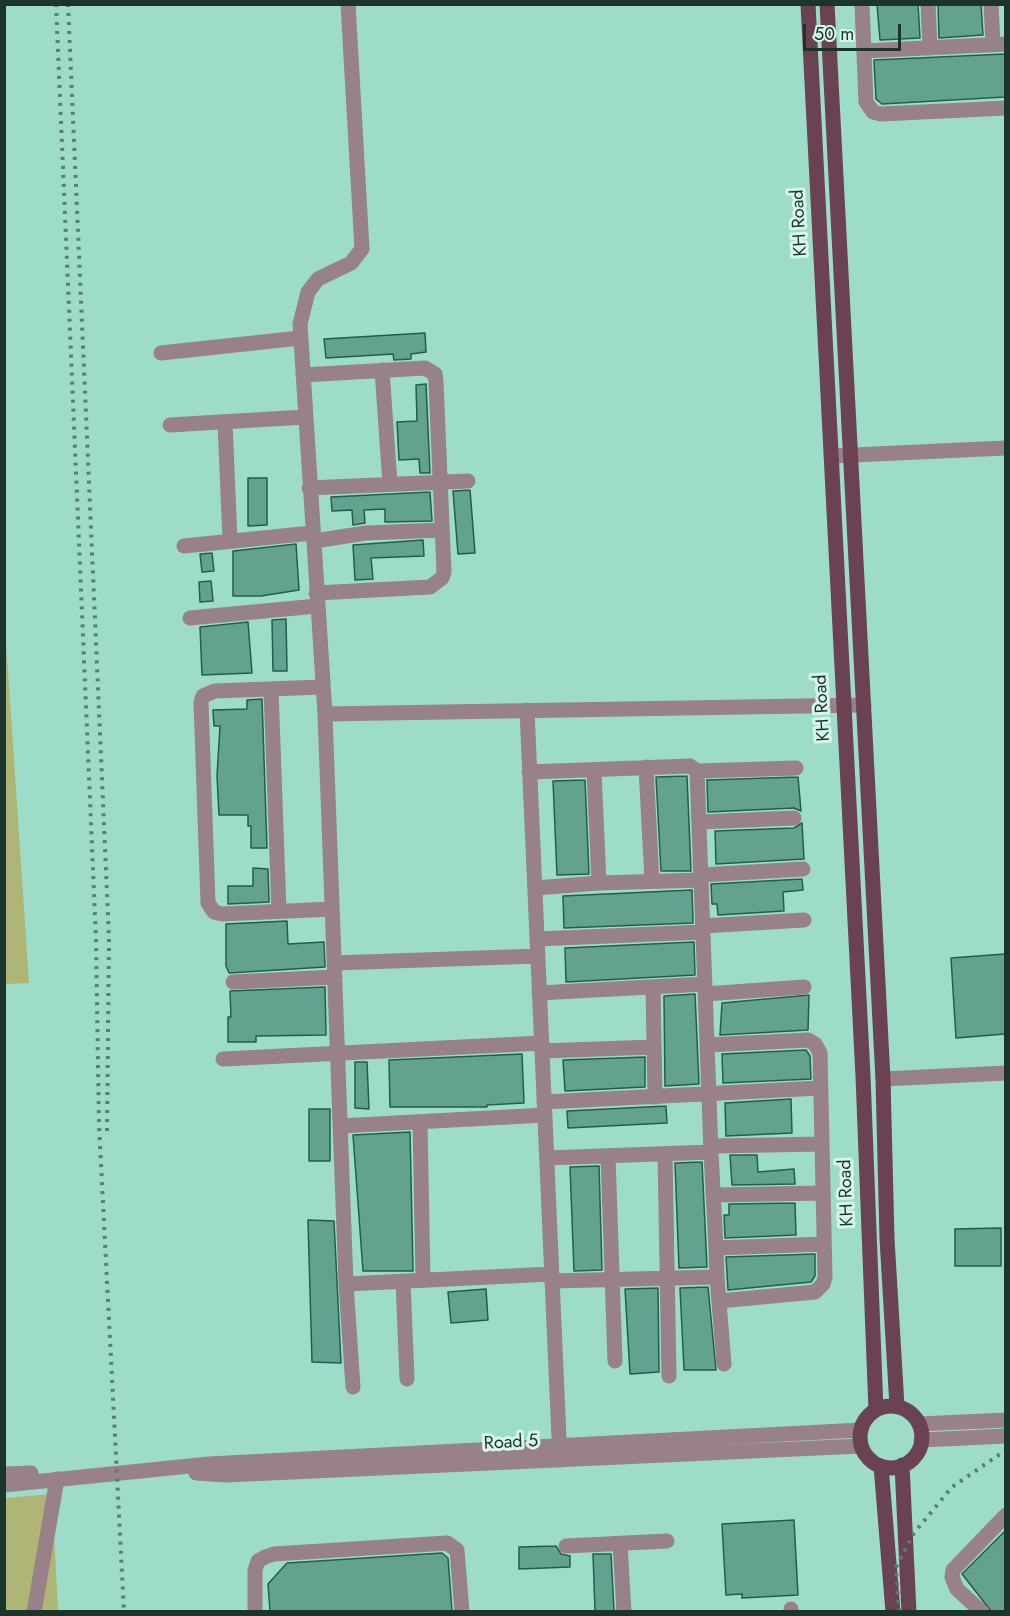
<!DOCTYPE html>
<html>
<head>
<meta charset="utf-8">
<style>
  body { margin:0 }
  #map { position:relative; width:1010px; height:1616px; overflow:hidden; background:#9cdcc8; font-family:Jost,sans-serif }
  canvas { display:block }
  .frame { position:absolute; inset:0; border:6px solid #1b352d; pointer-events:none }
  .scale { position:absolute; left:803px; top:24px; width:98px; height:27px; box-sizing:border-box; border:3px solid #1b352d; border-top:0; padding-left:8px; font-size:18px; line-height:21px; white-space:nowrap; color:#1b352d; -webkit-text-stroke:4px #d6f5eb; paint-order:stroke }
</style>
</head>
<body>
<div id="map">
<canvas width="1010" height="1616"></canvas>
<div class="frame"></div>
<div class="scale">50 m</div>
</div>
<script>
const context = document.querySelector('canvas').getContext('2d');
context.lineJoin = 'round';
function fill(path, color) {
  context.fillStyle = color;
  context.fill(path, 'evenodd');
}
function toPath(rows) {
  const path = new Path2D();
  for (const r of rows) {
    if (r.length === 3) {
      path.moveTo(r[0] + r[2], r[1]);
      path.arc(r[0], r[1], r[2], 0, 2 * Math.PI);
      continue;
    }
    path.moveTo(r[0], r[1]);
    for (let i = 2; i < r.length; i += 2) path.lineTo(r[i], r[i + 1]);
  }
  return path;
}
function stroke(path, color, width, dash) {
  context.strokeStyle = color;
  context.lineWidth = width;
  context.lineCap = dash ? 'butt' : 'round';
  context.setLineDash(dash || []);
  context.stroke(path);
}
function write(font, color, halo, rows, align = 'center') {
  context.font = font + ' Jost,sans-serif';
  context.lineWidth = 6;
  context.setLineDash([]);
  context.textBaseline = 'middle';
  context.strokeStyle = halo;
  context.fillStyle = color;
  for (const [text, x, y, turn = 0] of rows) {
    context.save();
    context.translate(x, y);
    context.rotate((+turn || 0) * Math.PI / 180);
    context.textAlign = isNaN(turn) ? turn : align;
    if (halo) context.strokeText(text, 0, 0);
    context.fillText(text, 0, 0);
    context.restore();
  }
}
fill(toPath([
  [5,627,29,983,5,984],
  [52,1494,58,1611,5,1612,5,1498]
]), '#afb675');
const building = toPath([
  [877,4,918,4,920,38,880,40,877,4],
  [938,4,981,4,983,35,939,38,938,4],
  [1005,54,1005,97,882,104,876,99,874,60,1005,54],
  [425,333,426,352,411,354,411,359,394,360,393,354,326,358,324,339,425,333],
  [426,384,430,473,420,473,419,459,399,460,397,422,417,421,416,385,426,384],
  [248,478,267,478,267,525,248,526,248,478],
  [470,490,475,553,458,554,453,491,470,490],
  [430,492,432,521,385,522,385,509,364,510,365,523,353,525,352,510,332,511,331,497,430,492],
  [423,540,424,556,371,558,373,579,355,580,353,545,423,540],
  [296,544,299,590,261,596,233,596,233,551,296,544],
  [212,553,214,571,202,572,200,554,212,553],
  [211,581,213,601,200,602,199,582,211,581],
  [286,619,287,671,273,671,272,620,286,619],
  [248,622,252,673,202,675,200,627,248,622],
  [262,699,267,848,251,848,251,826,248,826,248,815,219,815,217,776,220,726,214,726,213,710,247,709,247,700,262,699],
  [687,776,691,871,661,871,656,777,687,776],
  [798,777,801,811,794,808,708,812,707,780,798,777],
  [585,780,589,874,557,875,553,781,585,780],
  [802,823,804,859,716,864,715,831,794,828,802,823],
  [253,868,268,869,269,902,228,904,228,886,253,886,253,868],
  [802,879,803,890,783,892,784,911,718,915,717,904,712,904,711,884,802,879],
  [692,890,693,923,564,928,563,896,692,890],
  [287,921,288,944,324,942,325,967,229,973,226,966,226,924,287,921],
  [694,942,695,975,566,982,565,948,694,942],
  [1005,954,1005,1034,956,1038,951,958,1005,954],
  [325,987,326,1035,256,1036,256,1042,228,1042,228,1017,231,1017,230,991,325,987],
  [695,994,699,1084,665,1086,664,996,695,994],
  [809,995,808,1030,720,1035,722,1003,809,995],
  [806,1050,810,1056,811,1079,723,1083,722,1054,806,1050],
  [522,1054,524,1103,487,1105,487,1107,390,1107,389,1060,522,1054],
  [645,1057,645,1087,565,1091,563,1060,645,1057],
  [355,1062,367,1062,369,1109,355,1108,355,1062],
  [791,1099,792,1133,726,1136,725,1103,791,1099],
  [666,1106,667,1123,568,1128,567,1111,666,1106],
  [309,1109,330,1109,330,1161,309,1161,309,1109],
  [410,1132,413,1271,363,1271,353,1135,410,1132],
  [730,1155,757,1155,758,1172,794,1169,795,1184,732,1185,730,1155],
  [702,1162,707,1267,679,1268,675,1163,702,1162],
  [599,1166,602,1270,574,1271,570,1167,599,1166],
  [795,1203,796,1235,725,1238,724,1215,729,1215,729,1204,795,1203],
  [308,1220,334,1221,341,1363,312,1362,308,1220],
  [1001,1228,1001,1266,955,1266,955,1229,1001,1228],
  [815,1254,815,1276,811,1282,728,1290,726,1257,815,1254],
  [708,1287,716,1370,684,1370,680,1288,708,1287],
  [658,1288,659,1372,630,1374,625,1289,658,1288],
  [486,1289,488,1320,451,1323,448,1292,486,1289],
  [794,1520,798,1595,742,1598,742,1594,726,1595,722,1524,794,1520],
  [1005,1531,1005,1611,991,1611,962,1574,1005,1531],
  [556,1546,561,1554,570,1556,570,1567,519,1569,519,1547,556,1546],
  [442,1553,448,1558,452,1611,270,1611,268,1584,287,1563,442,1553],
  [593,1554,611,1554,614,1611,595,1611,593,1554]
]);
fill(building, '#64a290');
stroke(building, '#1f5f50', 1.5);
stroke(toPath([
  [348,4,362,249,351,263,318,279,308,292,300,324,325,714,864,705],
  [862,4,866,102,873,112,881,114,1006,108],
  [928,4,930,48],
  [991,4,993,44],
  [864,51,1006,44],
  [161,353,300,338],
  [382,370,390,484],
  [303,375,425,368,435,374,436,382,444,572,442,578,430,587,316,593],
  [225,422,230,541],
  [170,425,305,417],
  [831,456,1006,448],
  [309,488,468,481],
  [314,541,366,533,441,530],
  [184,546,312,533],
  [190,618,317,606],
  [322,687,215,691,203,696,201,702,208,903,214,912,222,914,332,909],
  [271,689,279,911],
  [527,710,560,1460],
  [325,714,346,1284],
  [646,767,652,881],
  [594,771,599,883],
  [529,772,690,766,697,771],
  [699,822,794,818],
  [701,875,803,869],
  [535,888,599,883,701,880],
  [703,926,804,920],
  [537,939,703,932],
  [334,963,538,956],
  [233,982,335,977],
  [653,987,655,1097],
  [539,993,705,984],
  [705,994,804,987],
  [707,1045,808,1040,815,1044,820,1053,825,1277,823,1284,815,1292,719,1301],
  [542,1051,654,1047],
  [223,1059,542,1043],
  [883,1079,1006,1073],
  [544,1102,820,1088],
  [420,1122,423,1280],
  [340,1126,545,1115],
  [711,1146,822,1144],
  [711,1152,697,771,796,768],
  [665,1154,669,1376],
  [608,1156,615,1361],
  [547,1158,711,1152,716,1248,717,1277,552,1281],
  [713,1195,823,1193],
  [716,1248,824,1244],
  [717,1277,724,1364],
  [403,1281,407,1379],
  [353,1387,346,1284,552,1274],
  [919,1424,1006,1420],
  [921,1440,1006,1436],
  [196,1473,226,1475,861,1446],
  [4,1474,31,1473],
  [4,1485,209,1464,861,1430],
  [620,1543,624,1612],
  [566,1546,667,1541],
  [791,1609,791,1612],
  [34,1612,57,1479],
  [255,1612,255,1570,258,1561,265,1557,274,1554,447,1543,457,1550,462,1612],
  [982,1612,957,1589,952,1577,953,1570,1006,1515]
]), '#988189', 15);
stroke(toPath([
  [808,4,863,1076,876,1410],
  [827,4,883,1079,887,1239,897,1406],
  [891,1437,31],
  [902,1465,909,1612],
  [881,1466,893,1612]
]), '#6a4253', 15);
stroke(toPath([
  [56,4,96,940,99,1125,124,1612],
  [68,4,109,939,107,1132],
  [899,1612,896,1567,914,1533,952,1487,1006,1450]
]), '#558072', 4, [3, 6]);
write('18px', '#1b352d', '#d6f5eb', [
  ["KH Road",800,223,-93],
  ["KH Road",823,708,-93],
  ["KH Road",847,1193,-92],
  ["Road 5",511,1443,-3]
]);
</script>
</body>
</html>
